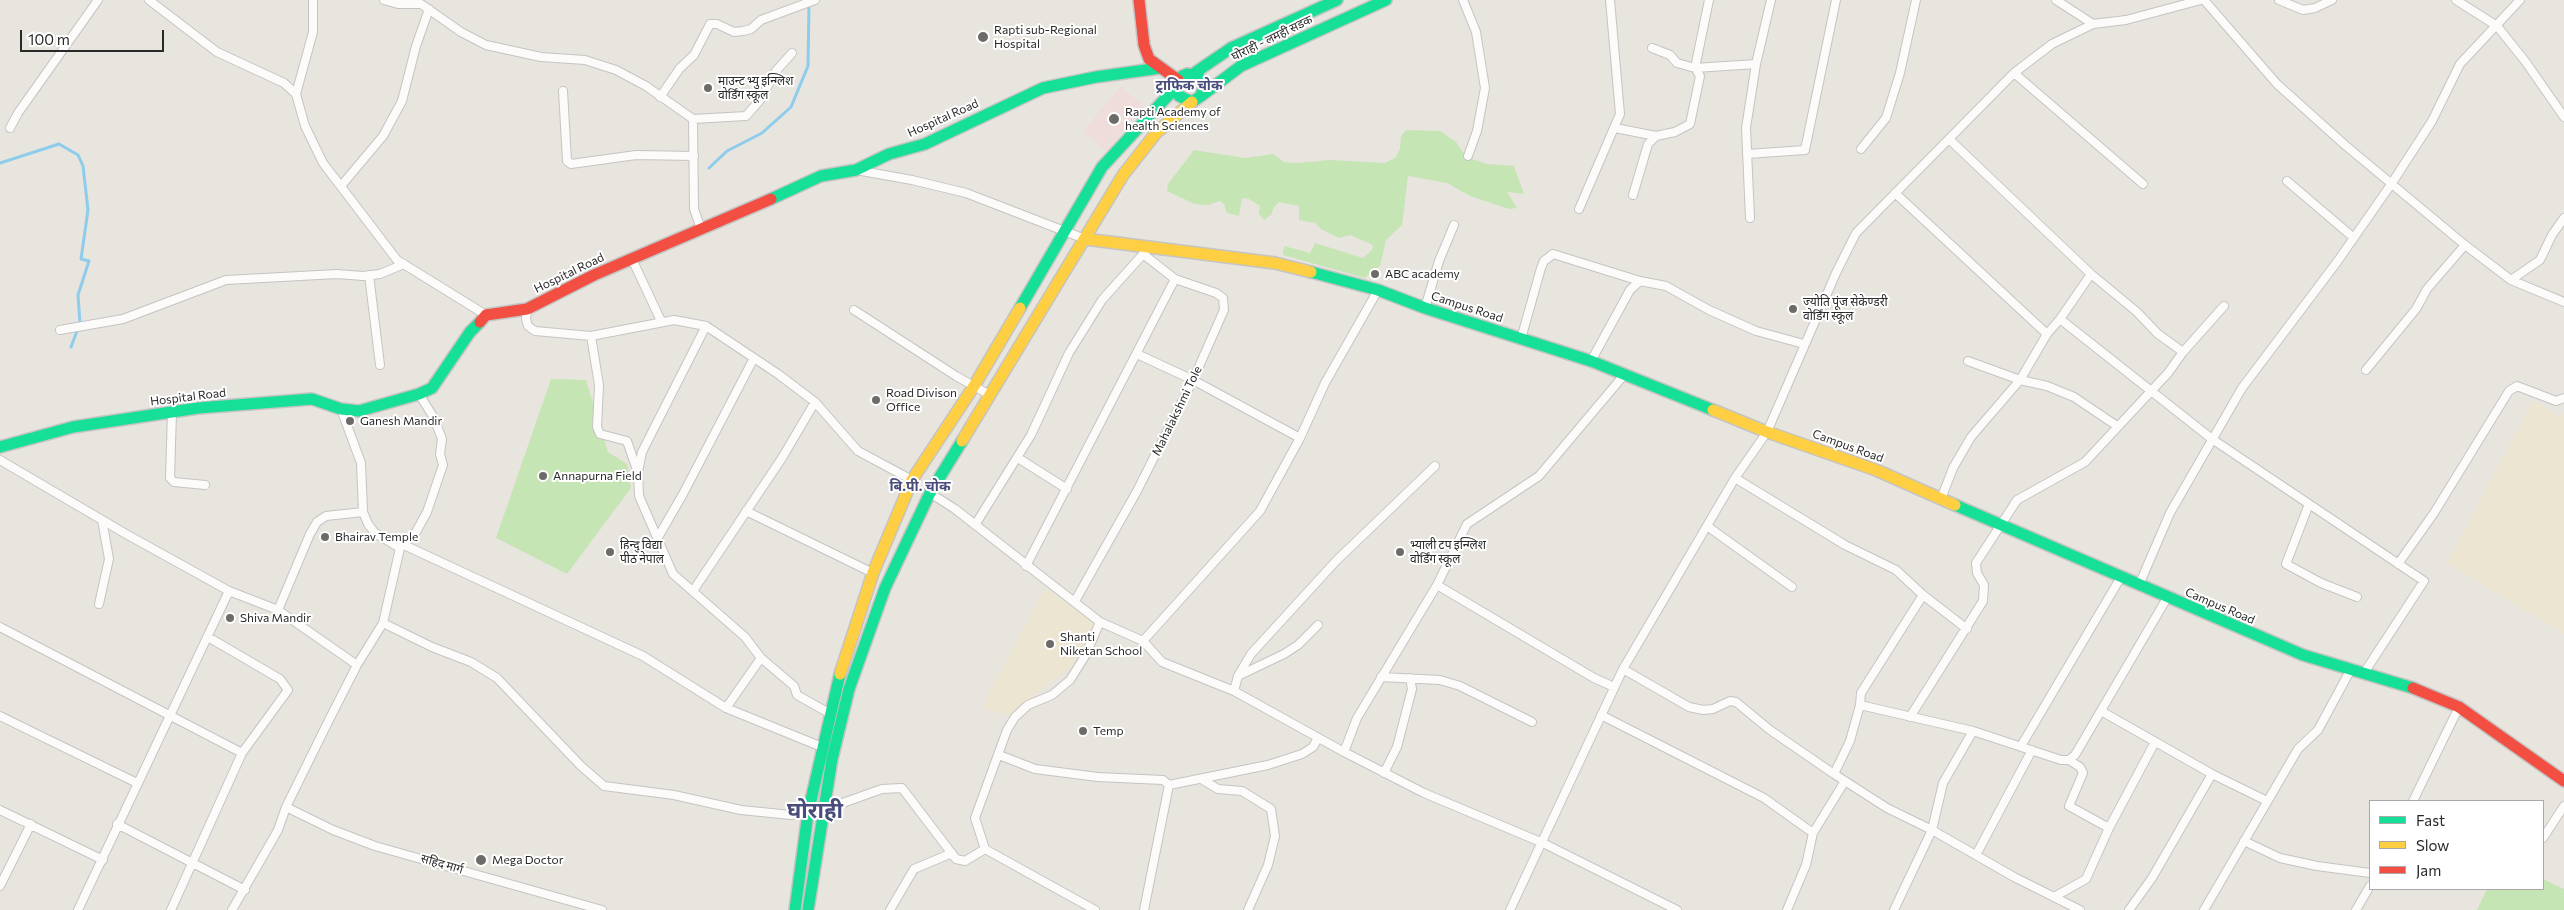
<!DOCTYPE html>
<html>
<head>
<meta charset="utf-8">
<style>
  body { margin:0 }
  #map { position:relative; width:2564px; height:910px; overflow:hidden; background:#e8e5de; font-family:Commissioner,sans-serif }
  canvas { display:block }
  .legend { position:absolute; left:2369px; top:800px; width:175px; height:90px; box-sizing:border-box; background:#fff; border:1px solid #a9a9a9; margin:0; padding:6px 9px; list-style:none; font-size:15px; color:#292929 }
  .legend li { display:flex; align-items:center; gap:10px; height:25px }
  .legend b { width:25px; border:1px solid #a9a9a9 }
  .scale { position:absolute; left:20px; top:30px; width:144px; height:22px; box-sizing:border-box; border:2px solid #292929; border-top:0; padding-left:6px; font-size:15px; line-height:18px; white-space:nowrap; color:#292929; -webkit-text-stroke:4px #fff; paint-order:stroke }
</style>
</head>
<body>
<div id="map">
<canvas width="2564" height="910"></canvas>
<ul class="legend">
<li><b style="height:6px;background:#16e098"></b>Fast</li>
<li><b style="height:6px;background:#ffcf43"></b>Slow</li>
<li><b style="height:6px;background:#f24e42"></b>Jam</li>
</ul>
<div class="scale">100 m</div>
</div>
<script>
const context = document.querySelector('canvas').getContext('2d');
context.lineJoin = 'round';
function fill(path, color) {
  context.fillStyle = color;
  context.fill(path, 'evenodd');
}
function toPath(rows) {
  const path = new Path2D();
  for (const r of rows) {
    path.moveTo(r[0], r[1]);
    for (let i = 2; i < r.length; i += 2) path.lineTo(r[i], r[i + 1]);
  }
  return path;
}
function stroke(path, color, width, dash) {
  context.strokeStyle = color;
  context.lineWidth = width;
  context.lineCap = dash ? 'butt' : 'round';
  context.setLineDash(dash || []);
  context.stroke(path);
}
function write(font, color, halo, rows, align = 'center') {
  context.font = font + ' Commissioner,"Noto Sans Devanagari",sans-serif';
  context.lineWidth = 4;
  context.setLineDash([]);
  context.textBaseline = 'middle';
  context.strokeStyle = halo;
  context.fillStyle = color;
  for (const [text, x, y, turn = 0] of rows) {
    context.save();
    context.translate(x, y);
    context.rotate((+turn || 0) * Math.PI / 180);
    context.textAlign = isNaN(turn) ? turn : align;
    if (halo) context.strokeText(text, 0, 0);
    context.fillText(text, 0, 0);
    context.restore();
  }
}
fill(toPath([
  [2533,400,2561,417,2564,412,2564,634,2447,563],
  [1045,588,1095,623,1073,665,1010,715,981,708]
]), '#ebe5d2');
fill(toPath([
  [1121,86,1144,107,1106,151,1083,131]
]), '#eeddda');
fill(toPath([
  [1406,130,1440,131,1456,142,1466,157,1487,164,1514,166,1524,194,1507,192,1517,208,1509,209,1470,196,1447,183,1408,176,1402,225,1386,240,1380,266,1365,278,1283,255,1284,246,1310,253,1315,243,1363,258,1372,250,1373,245,1350,235,1339,238,1321,229,1315,223,1299,220,1299,206,1279,202,1274,207,1271,215,1264,220,1259,214,1260,206,1249,199,1242,198,1239,216,1227,213,1224,204,1220,201,1208,205,1195,204,1167,191,1168,184,1194,150,1245,158,1273,154,1284,162,1297,163,1329,160,1385,163,1395,158,1400,149,1401,136],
  [551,379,586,380,608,452,627,464,631,488,567,574,496,538],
  [2543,879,2564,889,2564,910,2477,910,2487,889,2543,889]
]), '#c5e5b5');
stroke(toPath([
  [0,163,59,144,78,155,83,166,88,210,81,259,89,261,78,295,80,323,71,347],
  [709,168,727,151,762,133,791,107,808,66,809,4]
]), '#8eccec', 3);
const street = toPath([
  [149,0,217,52,284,83,296,94,305,126,323,163,397,260,486,315],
  [384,0,398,4,421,4,461,32,486,45,541,57,585,60,616,70,646,86,693,119,694,209,701,229],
  [1463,0,1476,32,1485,88,1477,131,1468,156],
  [2056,0,2093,24],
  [2204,0,2277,84,2345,145,2465,245,2511,280,2564,302],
  [2279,0,2303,10,2315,8,2332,0],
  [2456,0,2497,26,2525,61,2564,117],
  [1652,48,1670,55,1677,63,1695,68,1756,64],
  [2014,73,2143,184],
  [563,91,567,161,571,164,636,155,694,156],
  [296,94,313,32,313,0],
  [660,97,680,68,694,55,710,24,717,24,734,32,743,31,751,29,761,20,815,0],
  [693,119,746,116,760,100,776,71,792,53],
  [10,128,18,113,98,0],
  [1615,128,1656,136],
  [1950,140,2091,274,2060,319],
  [1861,149,1886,118,1900,73,1916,0],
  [1747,154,1805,150,1836,0],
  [856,170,912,180,966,193,1085,239],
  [2287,181,2354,238],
  [341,186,383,136,402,101,416,46,429,9],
  [1895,193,2047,334,2060,319,2212,439,2424,581,2364,673],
  [1633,195,1648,144,1656,136,1675,132,1690,124,1700,76,1695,68,1709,0],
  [1579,209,1620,114,1610,0],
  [1750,218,1746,128,1756,64,1771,0],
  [632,259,661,321],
  [2091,274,2137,312,2158,334,2183,352],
  [369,275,380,365],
  [2511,280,2540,260,2552,235,2564,218],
  [1425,308,1439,261,1454,225],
  [527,309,526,319,528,326,535,331,591,336,674,320,706,326,778,374,815,402,858,451,912,480],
  [854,310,956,376,988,394],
  [706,326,642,452,638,472,639,496,673,574,745,637,761,658,794,686,797,695,829,713],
  [60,330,123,319,226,280,337,274,363,276,380,274,404,264],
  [591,336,599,385,597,427,600,434,627,441,637,470],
  [1521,339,1541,268,1544,261,1553,254,1640,281],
  [1137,354,1193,380,1300,438],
  [1591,361,1630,290,1640,281,1666,286,1709,310,1756,331,1804,344],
  [1968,361,2020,380,2047,386,2074,397,2117,426],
  [2366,370,2416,309,2427,289,2465,245],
  [341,409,361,463,363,512,368,524,375,533,400,548],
  [172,412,170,478,174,482,205,485],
  [1018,458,1067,489],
  [0,460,126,534,229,591,278,610,357,665],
  [1735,478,1845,545,1896,570,1923,595,1967,629],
  [930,493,955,509,1100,622,1143,641,1162,662,1234,691,1344,752,1424,793,1543,843,1677,910],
  [1941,499,1953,468,1971,437,2020,380,2047,334],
  [2309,504,2286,564,2321,583,2357,597],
  [746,511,873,573],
  [975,525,1031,435,1069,353,1102,300,1145,252],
  [1707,526,1792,587],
  [657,539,683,494,754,358],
  [404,545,643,656,726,708,822,747],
  [2398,564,2434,513,2509,391,2517,386,2556,401,2564,398],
  [1026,566,1175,279],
  [1437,585,1467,524,1539,476,1624,375],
  [2139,585,2170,513,2242,388,2337,262,2392,183,2432,121,2460,64,2520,0],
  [693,591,782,458,815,402],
  [1075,601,1137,491,1193,380,1224,310,1223,298,1216,293,1175,279,1143,254],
  [99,604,109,559,102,520],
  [278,610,310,534,317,522,326,516,363,512],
  [383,623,432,647,471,662,497,678,581,766,604,786,674,795,741,810,791,815,808,813],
  [0,627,242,753,171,910],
  [208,637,280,679,288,690,242,753],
  [1143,641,1260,511,1300,438,1325,383,1378,290],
  [1623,669,1689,707,1703,710,1713,709,1730,701,1736,702,1770,730,1834,774,1850,741,1860,705,1973,731],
  [1238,676,1284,654,1298,645,1318,625],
  [1381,677,1440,680,1460,686,1532,722],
  [1234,691,1238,676,1251,654,1336,561,1435,466],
  [1860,705,1861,693,1923,595],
  [726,708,761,658],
  [2101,711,2212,774,2267,801],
  [1601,715,1764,798,1813,833],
  [0,716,137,783],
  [1910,717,1983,601,1984,585,1977,573,1976,563,2017,500,2085,462,2168,373,2183,352,2224,306],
  [2021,746,2121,577],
  [1344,752,1357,718,1437,585,1594,678,1614,687],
  [999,755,1035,769,1098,777,1163,780,1169,785,1144,910],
  [2069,760,2080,767,2083,773,2069,806,2109,828],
  [1384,773,1397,747,1412,689,1410,678],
  [1203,780,1218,789,1242,791,1271,809,1275,836,1268,865,1248,910],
  [1845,781,1887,808,1932,830,2014,877,2080,910],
  [1169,785,1268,765,1302,754,1313,747,1318,738],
  [2413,801,2459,707],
  [286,807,333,830,375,846,602,910],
  [0,810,103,860],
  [823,810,882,789,902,788,956,859,965,861,985,849,1095,910],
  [117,824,245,890],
  [2543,838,2564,806],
  [2244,841,2280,858,2317,866,2370,873],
  [985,849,975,818,1007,730,1015,717,1028,705,1052,695,1070,680,1085,656,1100,622],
  [1976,855,2032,750],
  [0,886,31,824],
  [2054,897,2086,879,2109,828,2155,742],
  [78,910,229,591],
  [232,910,278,830,286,807,329,720,357,665,383,623,400,548,416,532,427,512,443,465,440,454,442,439,434,418,419,394],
  [890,910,914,869,952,853],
  [1510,910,1623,669,1735,478,1767,432,1836,273,1856,233,2014,73,2052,44,2093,24,2126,20,2201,0],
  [1787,910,1806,865,1813,833,1845,781,1834,774],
  [1894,910,1932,830,1943,783,1973,731,2061,760,2069,760,2075,755,2167,598],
  [2129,910,2152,878,2212,774],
  [2204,910,2298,749,2318,730,2350,671],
  [2356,910,2370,886]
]);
const fast = toPath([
  [1193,74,1231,48,1337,0],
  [1201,96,1241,66,1386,0],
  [771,199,821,176,856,170,889,154,925,144,1043,88,1096,77,1160,68],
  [1311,272,1378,290,1425,308,1591,361,1713,410],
  [1020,308,1102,167,1176,87,1182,76,1187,74,1198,76,1204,85,1201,96,1192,102,1179,96,1176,87],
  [0,447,73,427,198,408,312,399,341,409,359,411,419,394,432,388,470,332,480,322],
  [1955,505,2303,655,2413,688],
  [795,910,808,813,840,674],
  [808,910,832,759,849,689,885,588,930,493,962,441]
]);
const slow = toPath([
  [1085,239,1275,263,1311,272],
  [1713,410,1767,432,1876,470,1955,505],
  [962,441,1123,175,1156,133,1192,102],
  [840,674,873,573,912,480,974,386,1020,308]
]);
const jam = toPath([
  [1139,0,1144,45,1149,59,1178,80],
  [480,322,486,315,527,309,594,275,771,199],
  [2413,688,2459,707,2564,781]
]);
stroke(street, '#c5c4c4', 10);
stroke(fast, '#c5c4c4', 14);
stroke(slow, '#c5c4c4', 14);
stroke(jam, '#c5c4c4', 14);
stroke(street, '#fcfbfa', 8);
stroke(fast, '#16e098', 11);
stroke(slow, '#ffcf43', 11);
stroke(jam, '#f24e42', 11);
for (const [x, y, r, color] of [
  [983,37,6,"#6c6b68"],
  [708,88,5,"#6c6b68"],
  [1114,119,6,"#6c6b68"],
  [1375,274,5,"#6c6b68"],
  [1793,309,5,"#6c6b68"],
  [876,400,5,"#6c6b68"],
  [350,421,5,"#6c6b68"],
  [543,476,5,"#6c6b68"],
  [325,537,5,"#6c6b68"],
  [610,552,5,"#6c6b68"],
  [1400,552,5,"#6c6b68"],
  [230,618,5,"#6c6b68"],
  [1050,644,5,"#6c6b68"],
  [1083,731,5,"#6c6b68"],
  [481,860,6,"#6c6b68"]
]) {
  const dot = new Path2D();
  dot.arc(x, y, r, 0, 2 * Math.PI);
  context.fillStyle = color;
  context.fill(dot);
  stroke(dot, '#fff', 2);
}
write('12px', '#292929', '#fff', [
  ["Rapti sub-Regional",994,30],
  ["Hospital",994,44],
  ["माउन्ट भ्यु इन्ग्लिश",718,81],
  ["वोर्डिंग स्कूल",718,95],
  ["Rapti Academy of",1125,112],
  ["health Sciences",1125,126],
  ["ABC academy",1385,274],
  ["ज्योति पूंज सेकेण्डरी",1803,302],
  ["वोर्डिंग स्कूल",1803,316],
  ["Road Divison",886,393],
  ["Office",886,407],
  ["Ganesh Mandir",360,421],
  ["Annapurna Field",553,476],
  ["Bhairav Temple",335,537],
  ["हिन्दु विद्या",620,545],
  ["पीठ नेपाल",620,559],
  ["भ्याली टप इन्ग्लिश",1410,545],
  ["वोर्डिंग स्कूल",1410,559],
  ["Shiva Mandir",240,618],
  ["Shanti",1060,637],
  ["Niketan School",1060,651],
  ["Temp",1093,731],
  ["Mega Doctor",492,860]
], 'left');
write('12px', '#292929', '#fff', [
  ["घोराही - लमही सडक",1272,38,-26],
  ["Hospital Road",943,118,-24],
  ["Hospital Road",569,273,-26],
  ["Campus Road",1467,307,18],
  ["Hospital Road",188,397,-7],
  ["Mahalakshmi Tole",1177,411,-64],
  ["Campus Road",1848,446,20],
  ["Campus Road",2220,606,23],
  ["सहिद मार्ग",442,864,16]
]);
write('bold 14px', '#484d7b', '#fff', [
  ["ट्राफिक चोक",1189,85],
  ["बि.पी. चोक",920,486]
]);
write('bold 22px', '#484d7b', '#fff', [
  ["घोराही",815,811]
]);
</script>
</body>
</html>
